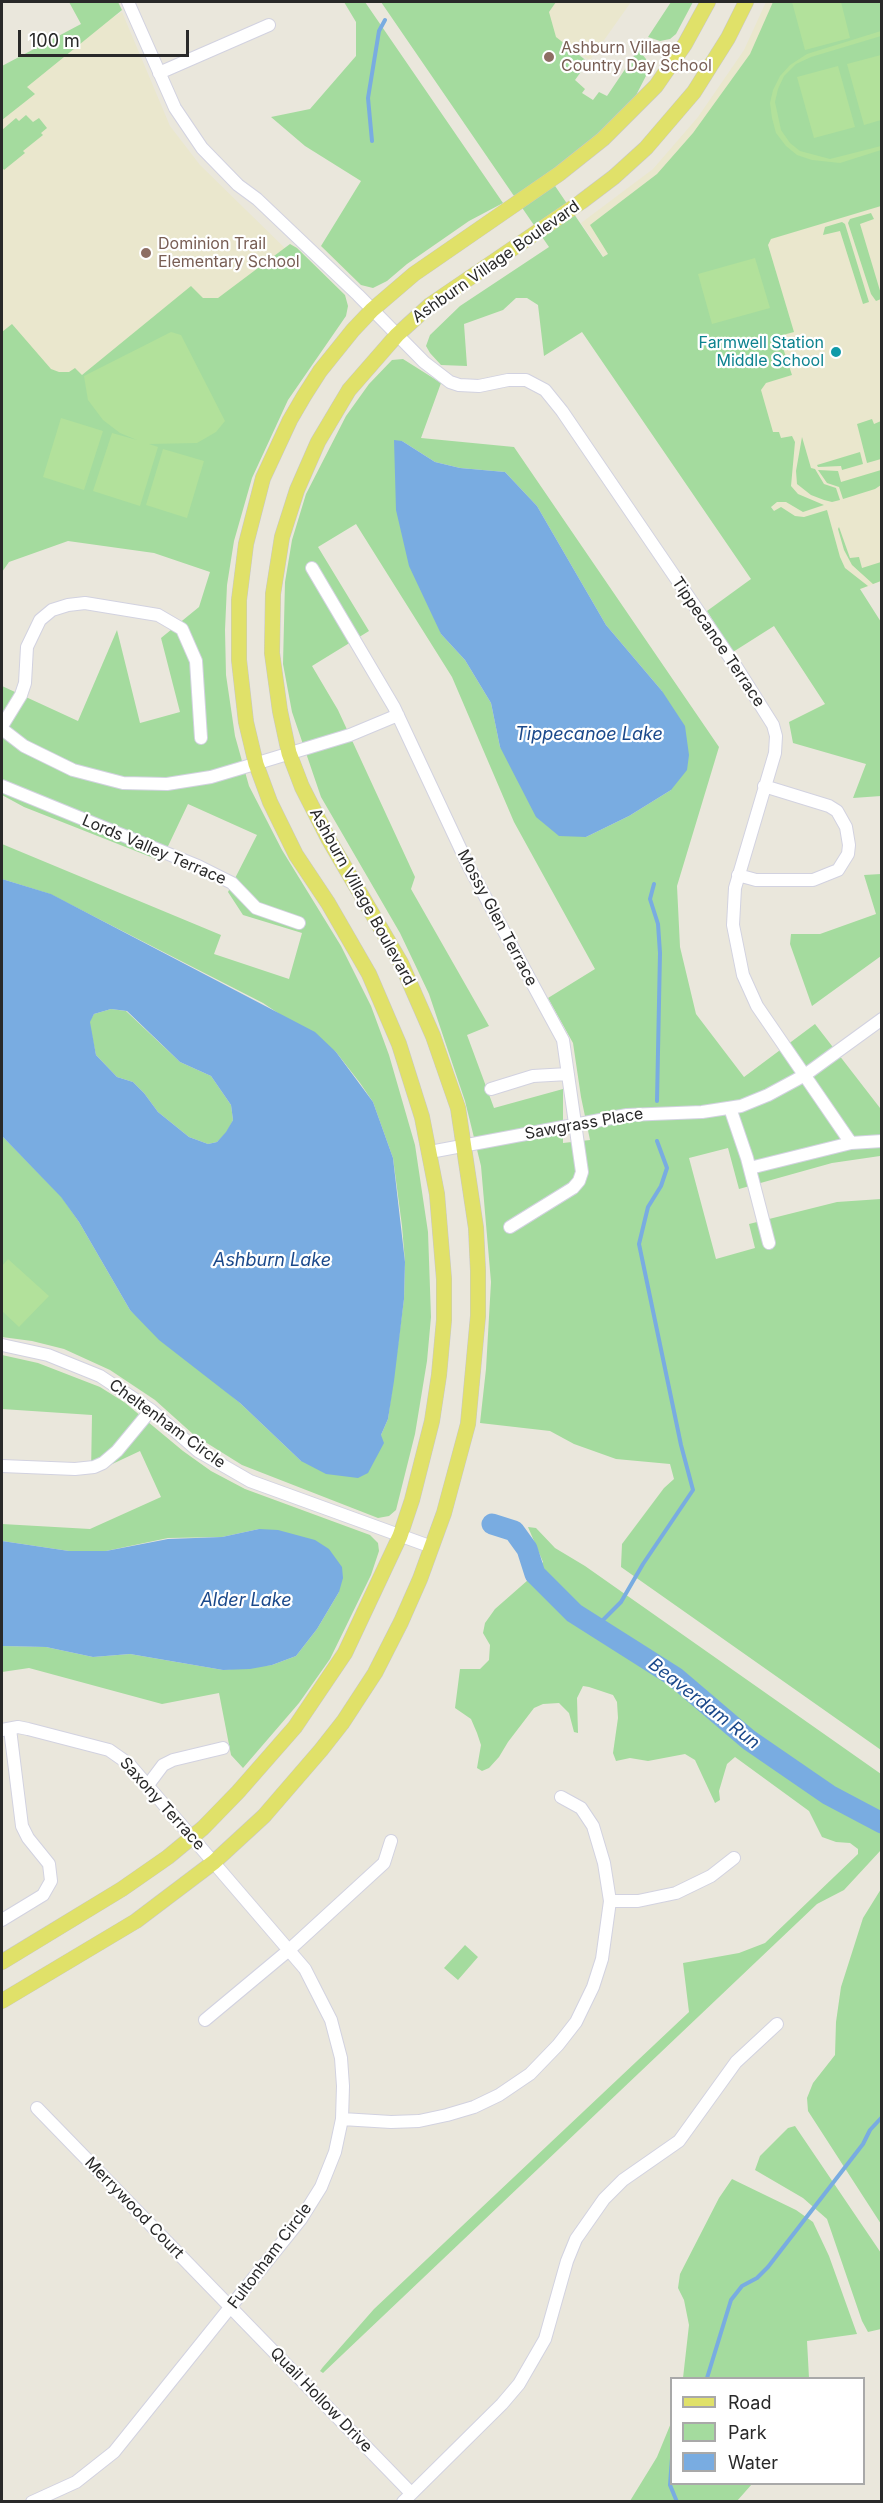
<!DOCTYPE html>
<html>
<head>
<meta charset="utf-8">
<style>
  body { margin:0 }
  #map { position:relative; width:883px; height:2503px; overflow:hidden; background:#eae7dc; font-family:Inter,sans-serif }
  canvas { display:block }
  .frame { position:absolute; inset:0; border:3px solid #292929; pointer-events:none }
  .legend { position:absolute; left:670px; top:2377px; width:195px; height:108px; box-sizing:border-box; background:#fff; border:2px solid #a9a9a9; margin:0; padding:8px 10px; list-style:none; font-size:18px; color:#292929 }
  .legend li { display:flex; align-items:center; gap:12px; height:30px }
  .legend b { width:30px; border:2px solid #a9a9a9 }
  .scale { position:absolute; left:18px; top:30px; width:171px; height:27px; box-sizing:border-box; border:3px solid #292929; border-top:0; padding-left:8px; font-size:18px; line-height:21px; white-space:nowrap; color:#292929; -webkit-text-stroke:4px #fff; paint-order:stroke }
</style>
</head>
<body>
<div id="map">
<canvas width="883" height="2503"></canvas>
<div class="frame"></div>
<ul class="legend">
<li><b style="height:8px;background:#e0e169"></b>Road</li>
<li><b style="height:16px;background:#a4db9e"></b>Park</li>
<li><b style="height:16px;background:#79ace1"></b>Water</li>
</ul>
<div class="scale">100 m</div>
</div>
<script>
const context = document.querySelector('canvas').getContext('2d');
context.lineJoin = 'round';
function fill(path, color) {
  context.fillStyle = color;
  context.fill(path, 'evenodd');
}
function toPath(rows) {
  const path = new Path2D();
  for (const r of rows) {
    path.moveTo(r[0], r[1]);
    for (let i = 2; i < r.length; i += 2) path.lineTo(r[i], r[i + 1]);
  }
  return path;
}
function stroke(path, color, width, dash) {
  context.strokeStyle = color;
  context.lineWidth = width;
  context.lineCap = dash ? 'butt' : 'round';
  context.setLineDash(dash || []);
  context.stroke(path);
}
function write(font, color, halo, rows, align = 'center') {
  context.font = font + ' Inter,sans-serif';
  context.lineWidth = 4.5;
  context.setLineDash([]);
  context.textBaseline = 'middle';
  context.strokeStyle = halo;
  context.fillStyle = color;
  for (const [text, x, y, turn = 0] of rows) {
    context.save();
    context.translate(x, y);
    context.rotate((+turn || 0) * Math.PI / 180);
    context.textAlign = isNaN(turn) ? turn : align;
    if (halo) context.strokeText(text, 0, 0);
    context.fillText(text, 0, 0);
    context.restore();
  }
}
fill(toPath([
  [480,2,631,2,590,60,579,54,566,74],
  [766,2,881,2,881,581,834,600,581,223,653,169,698,117,744,50],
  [122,12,170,126,200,165,340,302,2,511,2,80]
]), '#eae7cd');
fill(toPath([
  [69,2,118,2,122,10,27,87,35,94,2,120,2,66,81,24],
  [344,2,365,2,503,203,469,221,407,264,387,281,373,288,361,285,321,246,361,181,305,146,271,117,310,109,356,56,356,22],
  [381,2,556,2,549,12,556,37,588,62,575,80,585,89,582,93,593,100,599,92,607,96,636,53,629,46,633,45,638,49,646,59,649,70,630,107,598,138,547,174,603,257,608,254,590,225,657,174,693,133,750,54,773,2,881,2,881,206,771,239,768,245,794,332,779,336,792,375,766,383,761,390,773,432,779,432,781,438,792,436,795,442,791,486,798,494,824,505,803,512,786,502,777,502,771,507,774,511,781,507,795,516,804,517,827,510,840,557,845,568,868,586,860,589,881,622,881,796,853,798,866,764,793,743,789,722,825,704,774,626,733,652,707,611,751,579,582,332,544,356,538,305,527,298,516,298,503,310,464,324,467,366,441,365,430,353,426,346,430,335,460,306,549,247],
  [671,2,693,2,676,34,670,39,660,41,648,37],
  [26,115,33,122,39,118,47,128,41,133,43,135,23,151,25,153,4,170,2,167,2,130,16,118,19,121],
  [871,213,874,219,860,224,881,294,881,299,876,301,871,294,848,223,850,219],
  [842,222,845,224,869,302,863,304,840,231,823,235,825,227],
  [290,244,297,248,345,295,348,306,346,316,288,400,252,478,234,541,227,585,225,630,226,675,235,736,249,786,282,850,341,946,371,1006,389,1055,415,1145,428,1232,431,1317,427,1361,415,1434,396,1510,389,1516,378,1518,242,1465,194,1435,155,1400,110,1370,64,1349,32,1341,2,1337,2,1136,61,1196,79,1222,130,1310,240,1403,301,1461,381,1435,388,1419,404,1299,405,1262,402,1226,393,1158,373,1102,360,1083,336,1052,263,1003,50,894,2,879,2,844,221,935,214,954,289,979,302,933,243,915,228,892,257,835,188,804,161,861,24,807,2,795,2,686,78,721,117,630,140,723,180,712,161,638,199,607,210,572,154,553,68,541,9,562,2,572,2,332,12,324,51,369,59,372,69,372,75,368,82,375,191,286,203,298,218,298],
  [403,359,441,383,421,438,514,447,719,747,677,886,680,947,696,1014,744,1077,815,1024,880,1108,880,1156,832,1163,739,1189,728,1148,689,1158,716,1259,755,1248,749,1224,837,1202,881,1199,881,1750,621,1567,622,1544,664,1488,674,1479,670,1464,616,1459,574,1444,550,1431,480,1423,486,1369,491,1282,481,1166,465,1101,429,994,400,933,321,797,292,712,283,664,285,582,292,540,306,494,346,416,369,384,392,360],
  [402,441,435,462,460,468,505,472,537,506,606,625,662,691,671,790,629,816,586,837,500,747,491,703,465,660,441,634],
  [356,524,452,677,514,822,595,969,548,998,573,1043,581,1097,590,1140,563,1143,563,1089,494,1108,467,1035,489,1026,411,889,415,877,338,710,312,666,369,631,318,547],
  [872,419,874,424,881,421,881,459,867,463,857,424],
  [802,437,811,468,815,469,824,484,836,488,840,500,832,502,824,500,811,495,797,484,796,471],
  [860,452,863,464,842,470,841,466,818,467,817,465],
  [818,470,838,471,841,482,881,470,881,485,875,489,843,499,839,487,827,483],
  [839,527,850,558,859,557,862,568,881,562,881,581,873,584,852,565,844,550,838,529],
  [881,874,881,956,812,1006,790,944,791,934,820,934,876,914,864,875],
  [111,1009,126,1011,180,1062,211,1076,231,1105,233,1120,227,1132,217,1142,208,1144,189,1137,158,1112,144,1093,133,1082,117,1077,96,1055,89,1022,94,1014],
  [2,1355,38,1363,100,1387,124,1402,183,1451,211,1471,245,1489,370,1535,378,1543,379,1551,371,1575,330,1659,299,1703,243,1768,231,1755,219,1693,162,1704,29,1668,2,1672,2,1646,46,1647,93,1657,130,1654,223,1670,272,1665,296,1656,317,1629,339,1592,259,1529,222,1537,168,1538,106,1551,69,1551,2,1541,2,1524,90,1529,161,1497,140,1451,91,1474,92,1415,2,1409],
  [528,1527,536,1528,555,1548,585,1566,881,1774,881,1850,844,1890,817,1904,323,2373,320,2371,323,2367,374,2309,689,2012,683,1963,739,1953,765,1943,858,1854,858,1849,850,1843,836,1842,822,1837,809,1811,735,1757,727,1764,719,1791,720,1800,715,1803,695,1760,685,1754,648,1761,630,1758,616,1761,613,1753,618,1718,617,1702,613,1695,589,1687,583,1686,577,1698,578,1733,574,1732,569,1713,559,1703,543,1704,534,1708,508,1742,499,1757,489,1768,482,1771,477,1768,481,1745,477,1733,471,1719,455,1708,460,1669,480,1669,489,1660,490,1645,483,1633,485,1623,495,1609,528,1580,543,1562],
  [881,1889,882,1889,881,2224,808,2111,807,2098,813,2083,835,2055,836,2022,841,1987,863,1918],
  [465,1945,478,1957,458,1980,444,1968],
  [795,2126,881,2253,881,2329,868,2332,862,2321,827,2219,803,2198,755,2170,760,2156,788,2128],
  [732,2179,796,2210,813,2222,829,2256,857,2334,807,2341,809,2378,683,2378,689,2325,684,2300,678,2288,680,2274,719,2198],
  [671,2423,672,2484,752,2484,737,2501,630,2501,657,2457]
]), '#a4db9e');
fill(toPath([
  [792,2,841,2,850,38,805,50],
  [881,31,881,36,811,57,796,64,784,76,778,89,775,102,781,130,790,143,800,151,830,159,881,146,881,150,840,163,812,160,797,155,786,146,776,133,772,118,770,103,773,90,780,76,790,65,807,54],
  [881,55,881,120,864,125,847,64],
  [838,66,855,127,814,138,797,77],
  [755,258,770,308,712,324,698,274],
  [171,332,181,335,225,421,216,432,197,443,149,444,158,447,140,506,93,491,112,433,137,440,120,433,103,420,88,400,84,376],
  [61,418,103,431,84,490,43,477],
  [163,449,204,461,187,518,146,505],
  [8,1259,49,1296,19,1327,2,1311,2,1266]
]), '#b2e19b');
fill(toPath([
  [394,440,402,441,435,462,460,468,505,472,537,506,606,625,662,691,685,726,689,755,687,770,671,790,629,816,586,837,559,836,536,817,500,747,491,703,465,660,441,634,409,566,396,510],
  [2,879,51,894,315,1032,336,1052,373,1102,393,1158,405,1262,404,1299,394,1381,388,1419,381,1435,384,1443,368,1473,358,1478,326,1474,301,1461,240,1403,159,1340,130,1310,79,1222,61,1197,2,1136],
  [111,1009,127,1011,180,1062,211,1076,231,1105,233,1120,226,1132,217,1142,208,1144,189,1137,158,1112,144,1093,133,1082,117,1077,96,1055,90,1022,94,1014],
  [259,1529,278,1530,315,1540,329,1549,342,1567,343,1578,339,1592,317,1629,296,1656,272,1665,250,1669,223,1670,130,1654,93,1657,46,1647,2,1646,2,1541,69,1551,106,1551,168,1539,222,1537]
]), '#79ace1');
stroke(toPath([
  [372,141,368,98,379,31,385,20],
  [654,884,650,899,658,924,660,953,657,1101],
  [596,1627,621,1602,643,1564,693,1490,681,1445,639,1244,648,1207,661,1186,667,1168,657,1141],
  [707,2378,731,2300,742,2286,757,2278,768,2267,863,2144,870,2130,882,2117],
  [672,2458,670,2485,677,2502]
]), '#79ace1', 4);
stroke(toPath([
  [492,1524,514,1531,527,1549,535,1574,574,1613,675,1677,749,1740,829,1795,882,1823]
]), '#79ace1', 21);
const minor = toPath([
  [128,2,175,108,202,148,238,185,257,199,358,295,424,362,450,382,459,385,479,386,508,380,526,380,545,390,562,411,737,668,773,725,776,736,775,753,735,888,733,925,743,975,757,1006,851,1143],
  [159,73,269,25],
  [312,568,394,707,469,867,563,1040,582,1172,579,1181,573,1188,510,1227],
  [2,726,21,695,25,683,27,647,40,620,52,610,68,605,85,603,158,615,182,629,196,661,201,738],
  [2,729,24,746,73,770,123,783,167,784,211,777,238,769,350,735,398,715],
  [2,786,198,866,232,883,256,908,299,923],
  [738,875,756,880,813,880,838,870,848,854,849,845,846,827,837,811,829,806,764,786],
  [491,1089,533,1076,568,1074],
  [730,1108,747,1158,769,1243],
  [430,1152,627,1115,702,1112,741,1106,768,1095,805,1075,882,1019],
  [750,1168,851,1143,882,1141],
  [2,1345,48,1355,100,1376,151,1410,198,1451,250,1481,432,1547],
  [2,1466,75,1469,94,1467,103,1463,117,1451,151,1410],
  [2,1730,18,1727,28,1729,109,1750,129,1764,305,1969,331,2020,341,2058,343,2086,342,2119,335,2152,321,2187,301,2219,114,2452,76,2482,32,2502],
  [148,1785,163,1765,173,1760,223,1748],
  [610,1901,638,1901,676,1893,711,1876,734,1858],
  [2,1920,43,1895,51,1881,49,1864,28,1838,22,1826,10,1729],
  [205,2020,289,1950,384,1863,391,1841],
  [37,2108,411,2493],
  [342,2119,391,2122,419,2121,447,2115,474,2107,499,2095,530,2074,558,2045,576,2022,593,1987,602,1959,610,1901,604,1863,593,1826,581,1808,561,1797],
  [403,2502,502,2404,519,2384,545,2339,567,2261,576,2239,604,2199,623,2180,679,2141,736,2062,777,2024]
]);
const major = toPath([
  [2,1962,122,1889,168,1857,203,1828,238,1792,295,1727,345,1653,400,1536,412,1500,432,1421,439,1375,444,1320,444,1279,437,1194,422,1117,399,1044,369,974,328,903,296,855,270,802,256,764,246,722,239,660,239,600,246,544,263,478,290,420,304,396,320,371,353,330,372,310,414,274,559,174,603,139,656,86,685,44,708,2],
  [2,2001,136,1921,214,1862,264,1816,321,1750,343,1722,375,1673,401,1622,420,1579,444,1513,468,1424,478,1316,478,1271,476,1228,458,1108,433,1036,401,963,329,840,302,787,289,753,280,711,272,653,273,594,282,537,297,490,318,442,349,390,397,335,430,305,581,202,614,177,646,148,694,92,728,38,746,2]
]);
stroke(minor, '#d2d2e0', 14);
stroke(major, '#c7c7c7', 16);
stroke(minor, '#fff', 12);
stroke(major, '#e0e169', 15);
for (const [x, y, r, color] of [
  [549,57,6,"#8d6e63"],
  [146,253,6,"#8d6e63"],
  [836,352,6,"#0f9aa8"]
]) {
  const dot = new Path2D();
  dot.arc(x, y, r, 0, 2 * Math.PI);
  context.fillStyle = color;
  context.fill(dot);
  stroke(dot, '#fff', 2);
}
write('16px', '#785e54', '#fff', [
  ["Ashburn Village",561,48],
  ["Country Day School",561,66],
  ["Dominion Trail",158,244],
  ["Elementary School",158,262]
], 'left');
write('16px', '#292929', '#fff', [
  ["Ashburn Village Boulevard",496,262,-35],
  ["Tippecanoe Terrace",718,642,56],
  ["Lords Valley Terrace",154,850,23],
  ["Ashburn Village Boulevard",362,897,61],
  ["Mossy Glen Terrace",497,918,62],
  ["Sawgrass Place",584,1124,-10],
  ["Cheltenham Circle",167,1424,36],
  ["Saxony Terrace",162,1804,48],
  ["Merrywood Court",134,2208,46],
  ["Fultonham Circle",270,2256,-53],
  ["Quail Hollow Drive",321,2400,46]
]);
write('16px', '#0d838f', '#fff', [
  ["Farmwell Station",824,343],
  ["Middle School",824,361]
], 'right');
write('italic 18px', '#1b498b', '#fff', [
  ["Tippecanoe Lake",589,735],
  ["Ashburn Lake",272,1261],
  ["Alder Lake",246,1601],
  ["Beaverdam Run",704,1704,38]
]);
</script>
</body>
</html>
